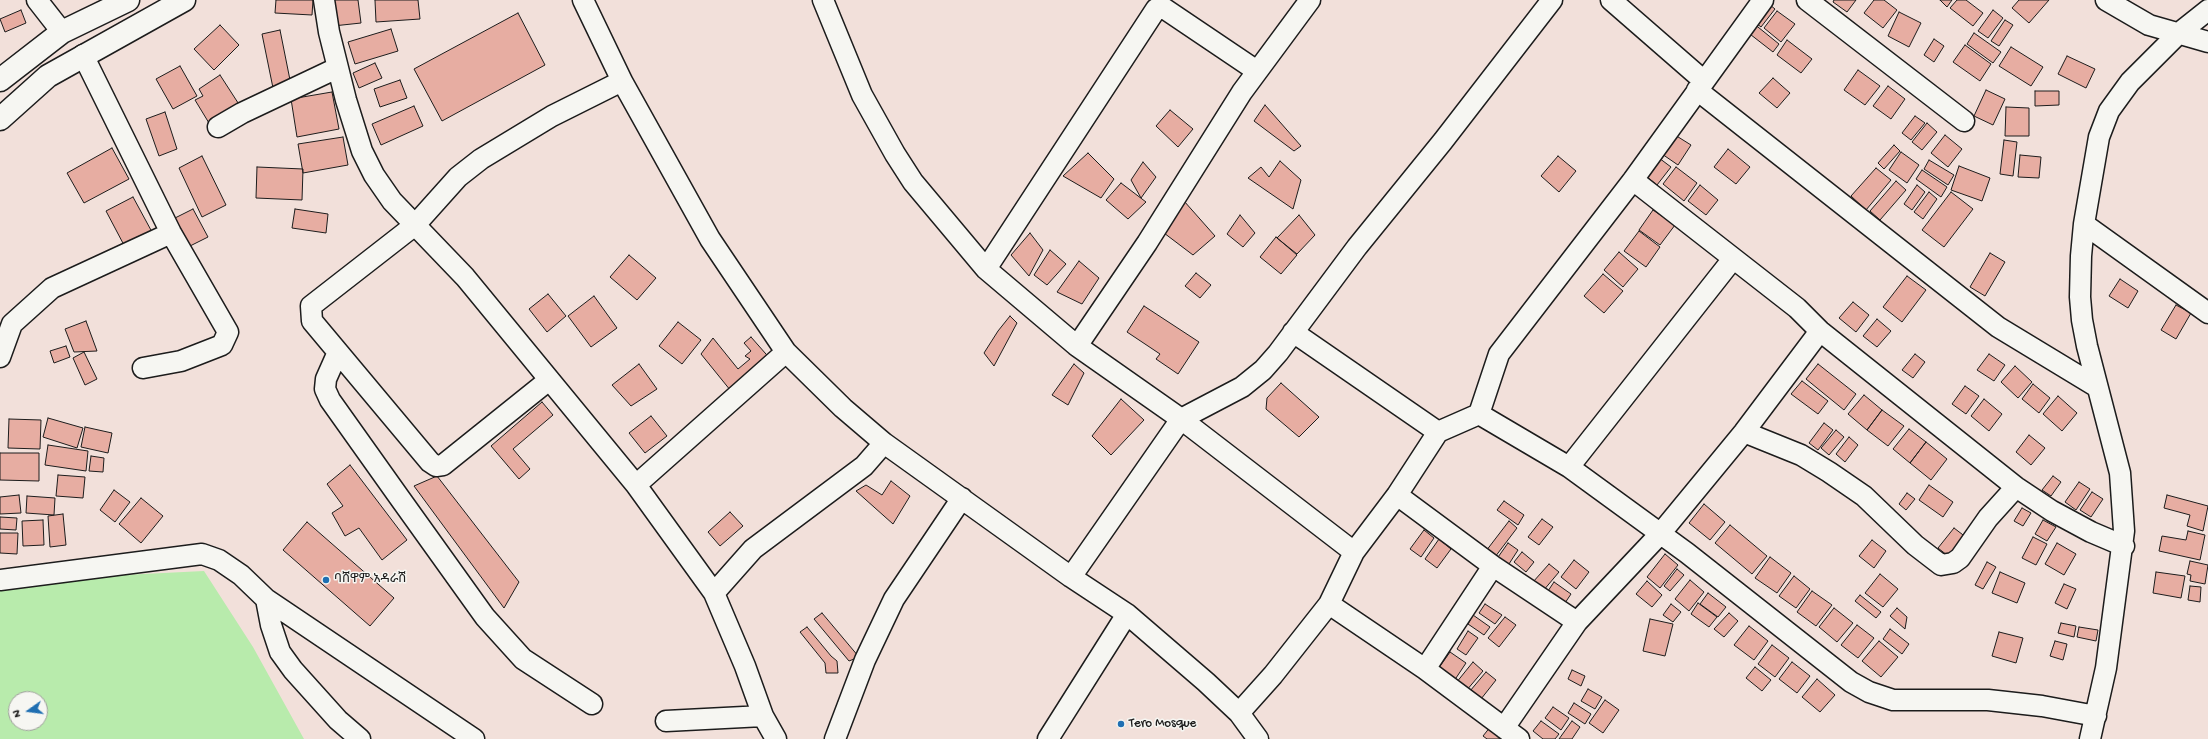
<!DOCTYPE html>
<html>
<head>
<meta charset="utf-8">
<style>
  body { margin:0 }
  #map { position:relative; width:2208px; height:739px; overflow:hidden; background:#f2e0da; font-family:"Gochi Hand",sans-serif }
  canvas { display:block }
  .north { position:absolute; left:8px; top:691px; width:40px; height:40px; box-sizing:border-box; background:#f6f6f2; border:1px solid #9f9f9c; border-radius:50%; rotate:256deg; font-size:11px; font-weight:700; line-height:16px; text-align:center; color:#1c1c1c }
  .north::after { content:''; display:block; margin:auto; width:14px; height:18px; background:#1f6fb2; clip-path:polygon(50% 0,100% 100%,50% 72%,0 100%) }
</style>
</head>
<body>
<div id="map">
<canvas width="2208" height="739"></canvas>
<div class="north">N</div>
</div>
<script>
const context = document.querySelector('canvas').getContext('2d');
context.lineJoin = 'round';
function fill(path, color) {
  context.fillStyle = color;
  context.fill(path, 'evenodd');
}
function toPath(rows) {
  const path = new Path2D();
  for (const r of rows) {
    path.moveTo(r[0], r[1]);
    for (let i = 2; i < r.length; i += 2) path.lineTo(r[i], r[i + 1]);
  }
  return path;
}
function stroke(path, color, width, dash) {
  context.strokeStyle = color;
  context.lineWidth = width;
  context.lineCap = dash ? 'butt' : 'round';
  context.setLineDash(dash || []);
  context.stroke(path);
}
function write(font, color, halo, rows, align = 'center') {
  context.font = font + ' "Gochi Hand","Noto Sans Ethiopic",sans-serif';
  context.lineWidth = 3;
  context.setLineDash([]);
  context.textBaseline = 'middle';
  context.strokeStyle = halo;
  context.fillStyle = color;
  for (const [text, x, y, turn = 0] of rows) {
    context.save();
    context.translate(x, y);
    context.rotate((+turn || 0) * Math.PI / 180);
    context.textAlign = isNaN(turn) ? turn : align;
    if (halo) context.strokeText(text, 0, 0);
    context.fillText(text, 0, 0);
    context.restore();
  }
}
fill(toPath([
  [204,571,253,647,304,739,0,739,0,581],
  [16,699,40,699,40,723,16,723]
]), '#b8ebac');
const building = toPath([
  [276,0,313,0,312,15,275,13,276,0],
  [330,0,358,0,361,23,333,26,330,0],
  [375,0,418,0,420,19,376,22,375,0],
  [1834,0,1856,0,1847,12,1833,2,1834,0],
  [1874,0,1884,0,1897,10,1883,28,1864,13,1874,0],
  [1940,0,1952,0,1947,7,1940,0],
  [1957,0,1966,0,1983,13,1973,26,1950,8,1957,0],
  [2019,0,2049,0,2029,23,2012,8,2019,0],
  [1765,1,1775,9,1761,27,1751,19,1765,1],
  [21,10,26,23,5,32,0,19,21,10],
  [1993,10,2003,18,1988,38,1978,31,1993,10],
  [1777,11,1795,24,1781,42,1764,28,1777,11],
  [1899,12,1921,23,1909,47,1888,36,1899,12],
  [518,13,545,65,442,121,414,69,518,13],
  [2005,20,2013,25,1999,46,1991,41,2005,20],
  [1753,23,1779,44,1773,52,1746,31,1753,23],
  [220,25,239,45,214,70,194,49,220,25],
  [391,29,398,51,355,64,348,42,391,29],
  [280,30,291,85,273,88,262,34,280,30],
  [1974,33,2001,52,1993,63,1967,44,1974,33],
  [1934,39,1944,46,1934,62,1924,55,1934,39],
  [1787,40,1812,59,1801,73,1777,55,1787,40],
  [1965,45,1991,64,1980,81,1953,62,1965,45],
  [2011,47,2043,67,2031,86,1999,66,2011,47],
  [2067,56,2095,69,2086,88,2058,74,2067,56],
  [375,63,382,78,359,88,353,73,375,63],
  [180,66,197,96,173,109,156,79,180,66],
  [1858,70,1880,86,1865,105,1844,90,1858,70],
  [220,75,242,109,212,128,195,100,203,96,199,89,220,75],
  [1773,78,1790,93,1777,108,1759,93,1773,78],
  [400,80,407,98,380,107,374,89,400,80],
  [1888,86,1905,99,1891,119,1873,106,1888,86],
  [1986,90,2005,99,1993,125,1974,116,1986,90],
  [2035,91,2059,91,2059,105,2035,106,2035,91],
  [332,92,339,129,297,137,291,99,332,92],
  [1265,105,1301,146,1294,151,1254,121,1265,105],
  [414,106,423,126,381,145,372,124,414,106],
  [2006,107,2029,108,2029,136,2005,136,2006,107],
  [1170,110,1193,129,1178,147,1156,126,1170,110],
  [165,112,177,149,159,156,146,119,165,112],
  [1915,116,1925,123,1911,140,1902,133,1915,116],
  [1927,123,1937,132,1922,150,1912,142,1927,123],
  [1675,135,1691,145,1678,165,1662,154,1675,135],
  [1945,135,1962,149,1948,167,1931,153,1945,135],
  [343,137,348,165,303,173,298,144,343,137],
  [2004,140,2017,142,2013,176,2000,174,2004,140],
  [1894,145,1900,151,1884,169,1878,163,1894,145],
  [112,148,129,179,84,203,67,173,112,148],
  [1728,149,1750,167,1736,184,1714,167,1728,149],
  [1901,152,1919,165,1907,183,1889,170,1901,152],
  [1088,153,1114,179,1101,198,1063,176,1088,153],
  [2020,155,2041,157,2039,178,2018,177,2020,155],
  [202,156,226,205,202,217,179,168,202,156],
  [1558,156,1576,171,1559,192,1541,176,1558,156],
  [1659,158,1671,167,1657,185,1646,176,1659,158],
  [1929,160,1954,175,1948,185,1924,169,1929,160],
  [1280,161,1301,180,1293,209,1248,178,1261,167,1269,177,1280,161],
  [1143,162,1156,177,1141,198,1131,180,1143,162],
  [1959,166,1990,178,1982,201,1951,190,1959,166],
  [257,167,303,169,302,200,256,198,257,167],
  [1676,167,1697,183,1684,201,1663,184,1676,167],
  [1876,168,1891,180,1866,210,1851,196,1876,168],
  [1922,170,1947,187,1941,197,1916,179,1922,170],
  [1896,181,1906,190,1880,220,1870,211,1896,181],
  [1121,183,1146,202,1128,219,1106,200,1121,183],
  [1700,185,1718,200,1706,215,1688,201,1700,185],
  [1917,185,1925,192,1912,210,1904,204,1917,185],
  [1929,192,1937,199,1923,219,1914,212,1929,192],
  [1951,192,1973,209,1944,247,1922,230,1951,192],
  [133,197,152,232,125,247,106,211,133,197],
  [1184,201,1215,236,1193,255,1164,233,1184,201],
  [193,209,208,237,190,246,175,218,193,209],
  [295,209,328,214,326,233,292,228,295,209],
  [1653,210,1675,225,1660,245,1639,230,1653,210],
  [1240,215,1255,233,1243,247,1227,234,1240,215],
  [1299,215,1315,235,1297,254,1277,238,1299,215],
  [1639,231,1660,247,1646,267,1624,251,1639,231],
  [1030,233,1043,250,1029,276,1011,255,1030,233],
  [1276,237,1297,255,1281,274,1260,257,1276,237],
  [1050,250,1066,264,1047,285,1034,275,1050,250],
  [1619,252,1638,269,1623,287,1604,270,1619,252],
  [1990,253,2005,262,1985,296,1970,287,1990,253],
  [629,255,656,278,637,300,610,277,629,255],
  [1079,261,1099,278,1082,304,1057,292,1079,261],
  [1196,273,1211,285,1200,298,1185,286,1196,273],
  [1603,274,1623,291,1604,313,1584,296,1603,274],
  [1907,276,1926,290,1902,322,1883,307,1907,276],
  [2120,279,2138,291,2128,308,2109,296,2120,279],
  [548,294,566,316,547,332,529,309,548,294],
  [594,296,617,328,591,347,568,316,594,296],
  [1853,302,1869,315,1856,332,1839,318,1853,302],
  [2176,305,2191,313,2176,339,2161,330,2176,305],
  [1144,306,1199,342,1178,374,1156,359,1160,354,1127,332,1144,306],
  [1010,316,1017,323,994,366,984,353,998,331,1010,316],
  [1877,319,1891,331,1877,347,1863,336,1877,319],
  [86,321,97,351,74,352,65,329,86,321],
  [678,322,701,340,682,364,659,346,678,322],
  [751,337,773,362,735,396,701,354,713,338,738,369,750,359,745,356,751,351,744,343,751,337],
  [66,346,70,357,54,363,50,351,66,346],
  [84,352,97,379,85,385,73,358,84,352],
  [1915,354,1925,362,1913,378,1902,370,1915,354],
  [1989,354,2005,365,1994,381,1977,370,1989,354],
  [639,364,657,389,631,406,612,385,639,364],
  [1074,364,1084,373,1068,405,1052,395,1074,364],
  [1818,364,1856,394,1844,410,1806,379,1818,364],
  [2015,366,2032,382,2018,398,2001,382,2015,366],
  [1802,381,1828,401,1818,414,1791,394,1802,381],
  [1281,383,1319,417,1299,437,1266,409,1267,398,1281,383],
  [2033,384,2050,398,2039,413,2022,399,2033,384],
  [1965,386,1979,396,1966,414,1952,404,1965,386],
  [1864,395,1882,410,1867,430,1848,414,1864,395],
  [2058,396,2077,413,2062,431,2043,414,2058,396],
  [1121,399,1144,420,1111,455,1092,436,1121,399],
  [1984,399,2002,414,1989,431,1971,416,1984,399],
  [542,402,553,415,513,449,530,469,519,479,491,446,542,402],
  [1882,410,1904,426,1888,446,1867,430,1882,410],
  [651,416,667,436,645,453,629,433,651,416],
  [48,418,83,428,77,448,43,437,48,418],
  [9,419,41,420,40,449,8,448,9,419],
  [1824,423,1833,430,1818,450,1809,443,1824,423],
  [85,427,112,433,108,453,81,447,85,427],
  [1909,429,1926,442,1910,463,1893,449,1909,429],
  [1836,430,1844,437,1829,455,1821,448,1836,430],
  [2029,435,2045,448,2031,465,2016,452,2029,435],
  [1849,437,1858,445,1845,462,1836,454,1849,437],
  [1926,442,1947,459,1931,480,1910,463,1926,442],
  [48,445,88,451,86,471,45,465,48,445],
  [0,453,39,453,39,481,0,480,0,453],
  [91,456,104,458,103,472,89,471,91,456],
  [350,465,407,540,382,560,359,528,345,536,332,513,343,506,327,484,350,465],
  [58,475,85,477,83,498,56,496,58,475],
  [437,476,519,582,504,608,414,486,437,476],
  [2053,476,2061,482,2051,496,2042,490,2053,476],
  [891,481,910,496,893,524,856,491,866,485,882,495,891,481],
  [2079,482,2090,489,2076,510,2065,502,2079,482],
  [1929,485,1953,502,1943,517,1919,500,1929,485],
  [114,490,130,502,115,522,100,510,114,490],
  [2092,492,2103,499,2091,517,2080,510,2092,492],
  [1907,493,1915,499,1906,510,1899,504,1907,493],
  [19,495,21,513,0,514,0,497,19,495],
  [2167,495,2208,506,2203,531,2187,526,2190,515,2164,508,2167,495],
  [27,496,55,498,54,515,26,513,27,496],
  [141,498,163,516,141,543,119,524,141,498],
  [1504,501,1524,515,1518,525,1497,510,1504,501],
  [1704,504,1725,522,1710,540,1689,523,1704,504],
  [2022,508,2031,513,2023,526,2014,521,2022,508],
  [730,512,743,526,720,546,708,532,730,512],
  [63,514,66,545,50,547,48,516,63,514],
  [0,517,17,518,16,530,0,529,0,517],
  [1542,519,1553,527,1539,545,1528,537,1542,519],
  [43,520,44,545,23,546,22,521,43,520],
  [2043,520,2056,527,2047,541,2035,534,2043,520],
  [1509,521,1517,528,1495,557,1486,551,1509,521],
  [307,522,394,598,370,626,283,550,307,522],
  [1730,525,1767,556,1752,574,1715,543,1730,525],
  [1954,528,1967,538,1952,559,1938,548,1954,528],
  [1424,530,1434,538,1421,557,1410,549,1424,530],
  [2188,531,2205,535,2200,560,2159,551,2162,536,2186,540,2188,531],
  [0,533,18,533,17,554,0,553,0,533],
  [2033,537,2047,544,2036,565,2022,558,2033,537],
  [1439,539,1451,549,1437,568,1425,559,1439,539],
  [1872,540,1886,551,1874,568,1859,556,1872,540],
  [1508,543,1518,550,1507,567,1496,560,1508,543],
  [2057,543,2076,554,2064,575,2045,564,2057,543],
  [1522,552,1534,562,1526,572,1514,562,1522,552],
  [1665,554,1678,565,1660,588,1647,577,1665,554],
  [1770,557,1791,573,1777,593,1755,578,1770,557],
  [1574,560,1589,572,1576,589,1561,577,1574,560],
  [2190,561,2208,565,2205,584,2190,581,2191,575,2187,574,2190,561],
  [1987,562,1996,567,1983,589,1975,585,1987,562],
  [1549,564,1559,572,1543,591,1533,582,1549,564],
  [1677,569,1684,575,1670,591,1664,586,1677,569],
  [2000,572,2025,583,2017,603,1992,593,2000,572],
  [2156,572,2185,576,2181,598,2153,593,2156,572],
  [1880,574,1898,589,1883,607,1865,593,1880,574],
  [1794,576,1810,589,1796,608,1779,596,1794,576],
  [1690,580,1704,592,1689,611,1675,599,1690,580],
  [1647,581,1662,595,1652,607,1636,594,1647,581],
  [1554,582,1571,594,1563,606,1546,594,1554,582],
  [2064,584,2076,589,2067,609,2055,603,2064,584],
  [2190,586,2201,587,2200,602,2188,600,2190,586],
  [1812,591,1832,605,1816,626,1797,612,1812,591],
  [1708,593,1726,607,1718,617,1700,604,1708,593],
  [1860,595,1881,612,1876,618,1855,601,1860,595],
  [1698,603,1717,617,1709,627,1691,614,1698,603],
  [1485,604,1502,615,1495,624,1479,613,1485,604],
  [1671,604,1681,612,1673,622,1663,615,1671,604],
  [1834,608,1853,623,1837,642,1819,627,1834,608],
  [1897,608,1907,617,1905,629,1890,616,1897,608],
  [822,613,859,657,849,661,814,619,822,613],
  [1729,613,1738,621,1724,637,1714,629,1729,613],
  [1473,615,1490,627,1484,635,1468,624,1473,615],
  [1505,617,1516,625,1499,647,1488,638,1505,617],
  [1650,619,1673,624,1665,656,1643,651,1650,619],
  [2061,623,2076,626,2074,637,2058,633,2061,623],
  [1857,625,1874,638,1858,658,1841,645,1857,625],
  [1749,626,1768,641,1754,660,1734,645,1749,626],
  [807,627,831,656,837,661,838,673,826,673,825,663,800,632,807,627],
  [2079,627,2098,630,2096,641,2077,637,2079,627],
  [1890,629,1909,644,1902,654,1883,639,1890,629],
  [1468,631,1478,638,1466,655,1457,649,1468,631],
  [1999,632,2023,638,2016,663,1992,656,1999,632],
  [1879,641,1898,657,1881,677,1862,661,1879,641],
  [2055,641,2067,644,2063,660,2050,656,2055,641],
  [1772,645,1789,658,1775,677,1758,664,1772,645],
  [1450,652,1466,663,1454,681,1438,669,1450,652],
  [1473,662,1483,671,1466,691,1456,683,1473,662],
  [1792,662,1810,676,1797,693,1779,679,1792,662],
  [1755,667,1771,680,1762,691,1746,678,1755,667],
  [1572,670,1585,676,1581,686,1568,679,1572,670],
  [1486,672,1496,680,1481,699,1470,691,1486,672],
  [1817,679,1835,695,1820,712,1802,697,1817,679],
  [1588,689,1602,697,1595,709,1581,701,1588,689],
  [1605,700,1619,710,1603,733,1589,723,1605,700],
  [1574,703,1591,714,1585,724,1568,713,1574,703],
  [1553,707,1569,718,1561,730,1545,718,1553,707],
  [1541,721,1559,734,1555,739,1543,739,1533,731,1541,721],
  [1572,721,1580,727,1572,739,1559,739,1572,721],
  [1491,726,1502,734,1499,739,1487,739,1483,736,1491,726]
]);
fill(building, '#e7ada2');
stroke(building, '#1c1c1c', 1);
const minor = toPath([
  [37,0,62,32],
  [324,0,329,32,346,100,362,151,374,175,392,201,465,277,636,485,714,593,745,666,763,716,776,739],
  [583,0,622,81,710,239,786,352,843,408,884,443,1071,577,1127,614,1206,682,1239,713,1258,739],
  [823,0,862,95,895,154,913,182,986,269,1077,346,1181,419,1354,552],
  [1611,0,1704,81],
  [1807,0,1964,121],
  [2106,0,2149,25,2208,42],
  [83,55,171,233,228,332,222,345,181,361,143,368],
  [1697,90,1998,327,2097,387],
  [218,127,242,113,337,68],
  [1633,180,1797,308,1820,331,2016,487,2052,511,2091,532,2124,546],
  [2084,224,2208,313],
  [986,269,1156,9,1165,9,1257,71],
  [1293,332,1438,432],
  [1077,346,1147,243,1242,92,1310,0],
  [338,352,326,379,325,389,330,400,399,497,485,617,523,659,592,704],
  [0,357,12,324,52,288,171,233],
  [549,380,443,465,436,466,430,462,312,321,311,306,415,225,458,177,481,159,552,116,622,81],
  [1479,414,1569,467,1687,553,1851,682,1869,692,1893,700,1988,700,2042,706,2096,716],
  [1744,432,1801,455,1829,472,1864,496,1915,545,1941,565,1953,563,1960,558,1988,518,2016,487],
  [1569,467,1732,260],
  [636,485,786,352],
  [1397,495,1493,566,1577,622],
  [1071,577,1181,419,1242,387,1263,370,1278,353,1357,247,1443,141,1552,0],
  [0,580,202,554,219,560,241,575,266,599,474,739],
  [714,593,753,549,864,466,884,443],
  [266,599,271,625,280,652,293,670,338,720,360,739],
  [1329,604,1425,669,1519,739],
  [1425,669,1493,566],
  [1239,713,1273,675,1329,604,1354,552,1397,495,1438,432,1479,414,1499,354,1633,180,1763,0],
  [666,721,763,716],
  [1504,728,1577,622,1660,534,1744,432,1820,331],
  [835,739,865,660,894,599,962,498],
  [1048,739,1127,614],
  [2090,739,2106,668,2124,531,2120,473,2087,346,2082,320,2080,297,2081,256,2084,224,2099,137,2109,111,2130,82,2179,33,2208,10]
]);
const major = toPath([
  [0,80,62,32,128,0],
  [0,119,48,76,184,0]
]);
stroke(minor, '#1c1c1c', 23);
stroke(major, '#1c1c1c', 25);
stroke(minor, '#f6f6f2', 20);
stroke(major, '#f6f6f2', 22);
for (const [x, y, r, color] of [
  [326,580,4,"#1f6fb2"],
  [1121,724,4,"#1f6fb2"]
]) {
  const dot = new Path2D();
  dot.arc(x, y, r, 0, 2 * Math.PI);
  context.fillStyle = color;
  context.fill(dot);
  stroke(dot, '#f6f6f2', 1.5);
}
write('13px', '#1c1c1c', '#f6f6f2', [
  ["ባሸዋም አዳራሽ",334,580],
  ["Tero Mosque",1129,724]
], 'left');
</script>
</body>
</html>
